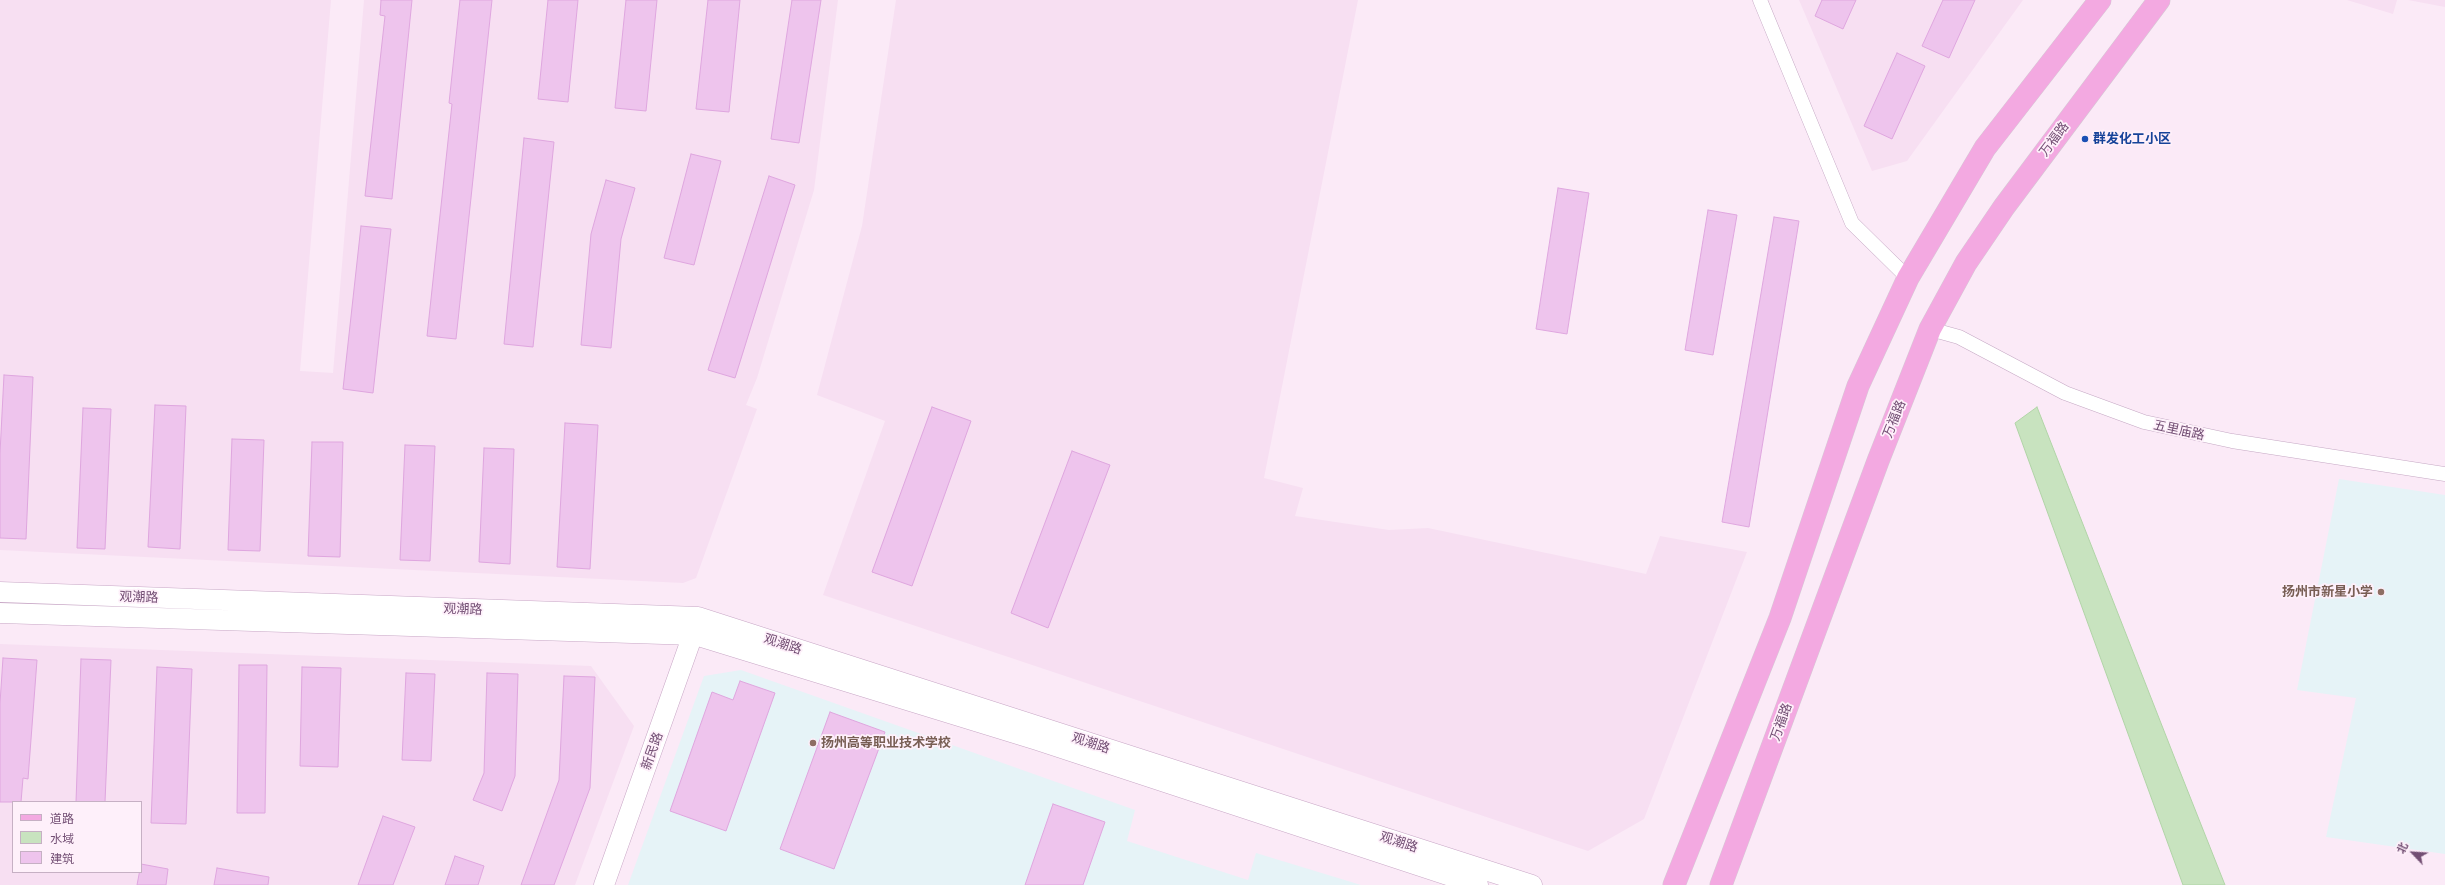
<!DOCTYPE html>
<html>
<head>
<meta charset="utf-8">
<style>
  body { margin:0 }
  #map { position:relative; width:2445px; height:885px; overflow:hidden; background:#fbeaf7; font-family:Barlow,"Noto Sans SC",sans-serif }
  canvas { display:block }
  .legend { position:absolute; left:12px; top:801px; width:130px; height:72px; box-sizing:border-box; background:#fef0fa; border:1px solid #c6b0c4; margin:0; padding:5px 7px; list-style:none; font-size:12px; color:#734f74 }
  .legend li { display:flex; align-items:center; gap:8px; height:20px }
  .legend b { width:20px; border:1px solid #c6b0c4 }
  .north { position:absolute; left:2393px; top:833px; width:40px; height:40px; -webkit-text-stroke:3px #fef0fa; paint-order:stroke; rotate:295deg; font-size:11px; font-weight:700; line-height:16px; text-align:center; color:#734f74 }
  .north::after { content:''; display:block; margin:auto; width:14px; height:18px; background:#734f74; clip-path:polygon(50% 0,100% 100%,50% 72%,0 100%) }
</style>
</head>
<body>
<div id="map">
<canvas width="2445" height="885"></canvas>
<ul class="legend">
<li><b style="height:5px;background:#f3a9e1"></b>道路</li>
<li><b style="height:11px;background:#c8e3bf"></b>水域</li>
<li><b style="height:11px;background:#eec4ed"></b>建筑</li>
</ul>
<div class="north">北</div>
</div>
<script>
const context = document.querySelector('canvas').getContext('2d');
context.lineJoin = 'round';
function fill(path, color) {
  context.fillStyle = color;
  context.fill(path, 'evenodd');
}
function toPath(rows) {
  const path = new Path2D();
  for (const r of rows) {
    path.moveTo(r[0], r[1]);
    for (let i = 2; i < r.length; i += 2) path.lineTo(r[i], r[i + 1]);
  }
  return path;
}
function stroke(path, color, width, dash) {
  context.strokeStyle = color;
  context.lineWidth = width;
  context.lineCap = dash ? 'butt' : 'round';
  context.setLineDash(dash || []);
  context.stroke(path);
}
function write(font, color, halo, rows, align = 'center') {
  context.font = font + ' Barlow,"Noto Sans SC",sans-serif';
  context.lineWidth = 3.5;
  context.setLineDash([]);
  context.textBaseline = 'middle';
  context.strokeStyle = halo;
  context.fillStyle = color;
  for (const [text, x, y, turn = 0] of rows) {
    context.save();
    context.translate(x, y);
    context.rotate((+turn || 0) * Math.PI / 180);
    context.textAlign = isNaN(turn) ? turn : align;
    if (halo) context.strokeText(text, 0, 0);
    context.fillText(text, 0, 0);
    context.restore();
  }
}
fill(toPath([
  [0,0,331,0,300,371,333,373,364,0,838,0,814,190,757,378,746,405,757,409,696,578,683,583,0,550],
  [896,0,1358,0,1264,478,1303,488,1295,516,1389,530,1428,528,1646,574,1660,536,1747,552,1644,819,1588,851,823,595,885,421,817,395,862,226],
  [1799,0,2023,0,1907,161,1872,171],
  [2347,0,2397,0,2393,14],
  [2408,0,2445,0,2445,7],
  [0,644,591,666,634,726,575,885,0,885],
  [13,802,141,802,141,872,13,872]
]), '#f7dff2');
fill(toPath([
  [2339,479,2445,495,2445,854,2326,837,2356,698,2297,690],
  [741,670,1135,810,1127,841,1248,880,1256,853,1361,885,628,885,704,676]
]), '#e6f3f7');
const water = toPath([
  [2037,407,2177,764,2225,885,2183,885,2015,423,2037,407]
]);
fill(water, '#c8e3bf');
stroke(water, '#b1d4a7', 1);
const building = toPath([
  [381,0,412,0,392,199,365,196,385,16,380,15,381,0],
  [460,0,492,0,456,339,427,336,452,104,449,103,460,0],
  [548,0,578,0,568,102,538,99,548,0],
  [626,0,657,0,646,111,615,108,626,0],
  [708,0,740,0,729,112,696,109,708,0],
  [792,0,821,0,799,143,771,139,792,0],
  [1822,0,1856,0,1843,29,1815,16,1822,0],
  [1943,0,1975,0,1949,58,1922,46,1943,0],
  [1897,53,1925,66,1892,139,1864,126,1897,53],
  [524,138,554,142,533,347,504,344,524,138],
  [691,154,721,161,694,265,664,258,691,154],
  [769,176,795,185,735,378,708,370,769,176],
  [606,180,635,188,621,239,611,348,581,345,591,234,606,180],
  [1558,188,1589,193,1567,334,1536,329,1558,188],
  [1708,210,1737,215,1713,355,1685,350,1708,210],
  [1774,217,1799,221,1749,527,1722,522,1774,217],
  [361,226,391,229,373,393,343,389,361,226],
  [4,375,33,377,26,539,0,538,0,453,4,375],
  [155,405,186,406,180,549,148,547,155,405],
  [932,407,971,421,912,586,872,572,932,407],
  [83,408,111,409,105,549,77,548,83,408],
  [565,423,598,425,590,569,557,567,565,423],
  [232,439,264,440,260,551,228,550,232,439],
  [312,442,343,442,340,557,308,556,312,442],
  [405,445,435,446,430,561,400,560,405,445],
  [484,448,514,449,510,564,479,562,484,448],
  [1072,451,1110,465,1048,628,1011,613,1072,451],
  [3,658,37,660,28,779,23,778,21,802,0,802,0,703,3,658],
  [81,659,111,660,105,802,76,802,81,659],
  [239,665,267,665,265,813,237,813,239,665],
  [157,667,192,669,186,824,151,823,157,667],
  [302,667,341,668,338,767,300,766,302,667],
  [406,673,435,674,431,761,402,760,406,673],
  [487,673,518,674,515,776,502,811,473,800,484,773,487,673],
  [564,676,595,677,590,788,554,885,521,885,559,780,564,676],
  [740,681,775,693,726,831,670,811,712,692,733,700,740,681],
  [830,712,885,732,834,869,780,849,830,712],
  [1053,804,1105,822,1083,885,1025,885,1053,804],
  [383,816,415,827,393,885,358,885,383,816],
  [455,856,484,866,478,885,445,885,455,856],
  [141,864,168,869,166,885,137,885,141,864],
  [217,868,269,877,268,885,214,885,217,868]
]);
fill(building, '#eec4ed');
stroke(building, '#dfa6df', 1);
const street = toPath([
  [1760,0,1852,223,1908,278],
  [1930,329,1959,337,2065,393,2144,422,2232,441,2445,474]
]);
const secondary = toPath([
  [0,592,698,617,1532,885],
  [0,613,695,635,1037,740,1478,885],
  [604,885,697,623]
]);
const primary = toPath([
  [1674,885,1780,618,1858,386,1908,278,1985,148,2100,0],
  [1721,885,1878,461,1930,329,1966,263,2004,207,2159,0]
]);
stroke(street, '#c5a8c4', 15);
stroke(secondary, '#c8a7c6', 21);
stroke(primary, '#d5cad5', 23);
stroke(street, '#fff', 14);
stroke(secondary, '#fff', 20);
stroke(primary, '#f3a9e1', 22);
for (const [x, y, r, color] of [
  [2085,139,4,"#1a4fb4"],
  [2381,592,4,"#8d6e63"],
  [813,743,4,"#8d6e63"]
]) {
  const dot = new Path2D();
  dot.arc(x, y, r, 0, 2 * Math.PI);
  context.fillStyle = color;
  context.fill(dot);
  stroke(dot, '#fef0fa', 1.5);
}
write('13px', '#734f74', '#fef0fa', [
  ["万福路",2054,139,-53],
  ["万福路",1894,419,-68],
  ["五里庙路",2179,430,12],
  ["观潮路",139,597,2],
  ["观潮路",463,609,2],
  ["观潮路",783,644,18],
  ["万福路",1781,722,-70],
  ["观潮路",1091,743,18],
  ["新民路",652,751,-70],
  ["观潮路",1399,842,18]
]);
write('bold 13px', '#164399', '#fef0fa', [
  ["群发化工小区",2093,139]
], 'left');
write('bold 13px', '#785e54', '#fef0fa', [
  ["扬州市新星小学",2373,592],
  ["扬州高等职业技术学校",821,743,"left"]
], 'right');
</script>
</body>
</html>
